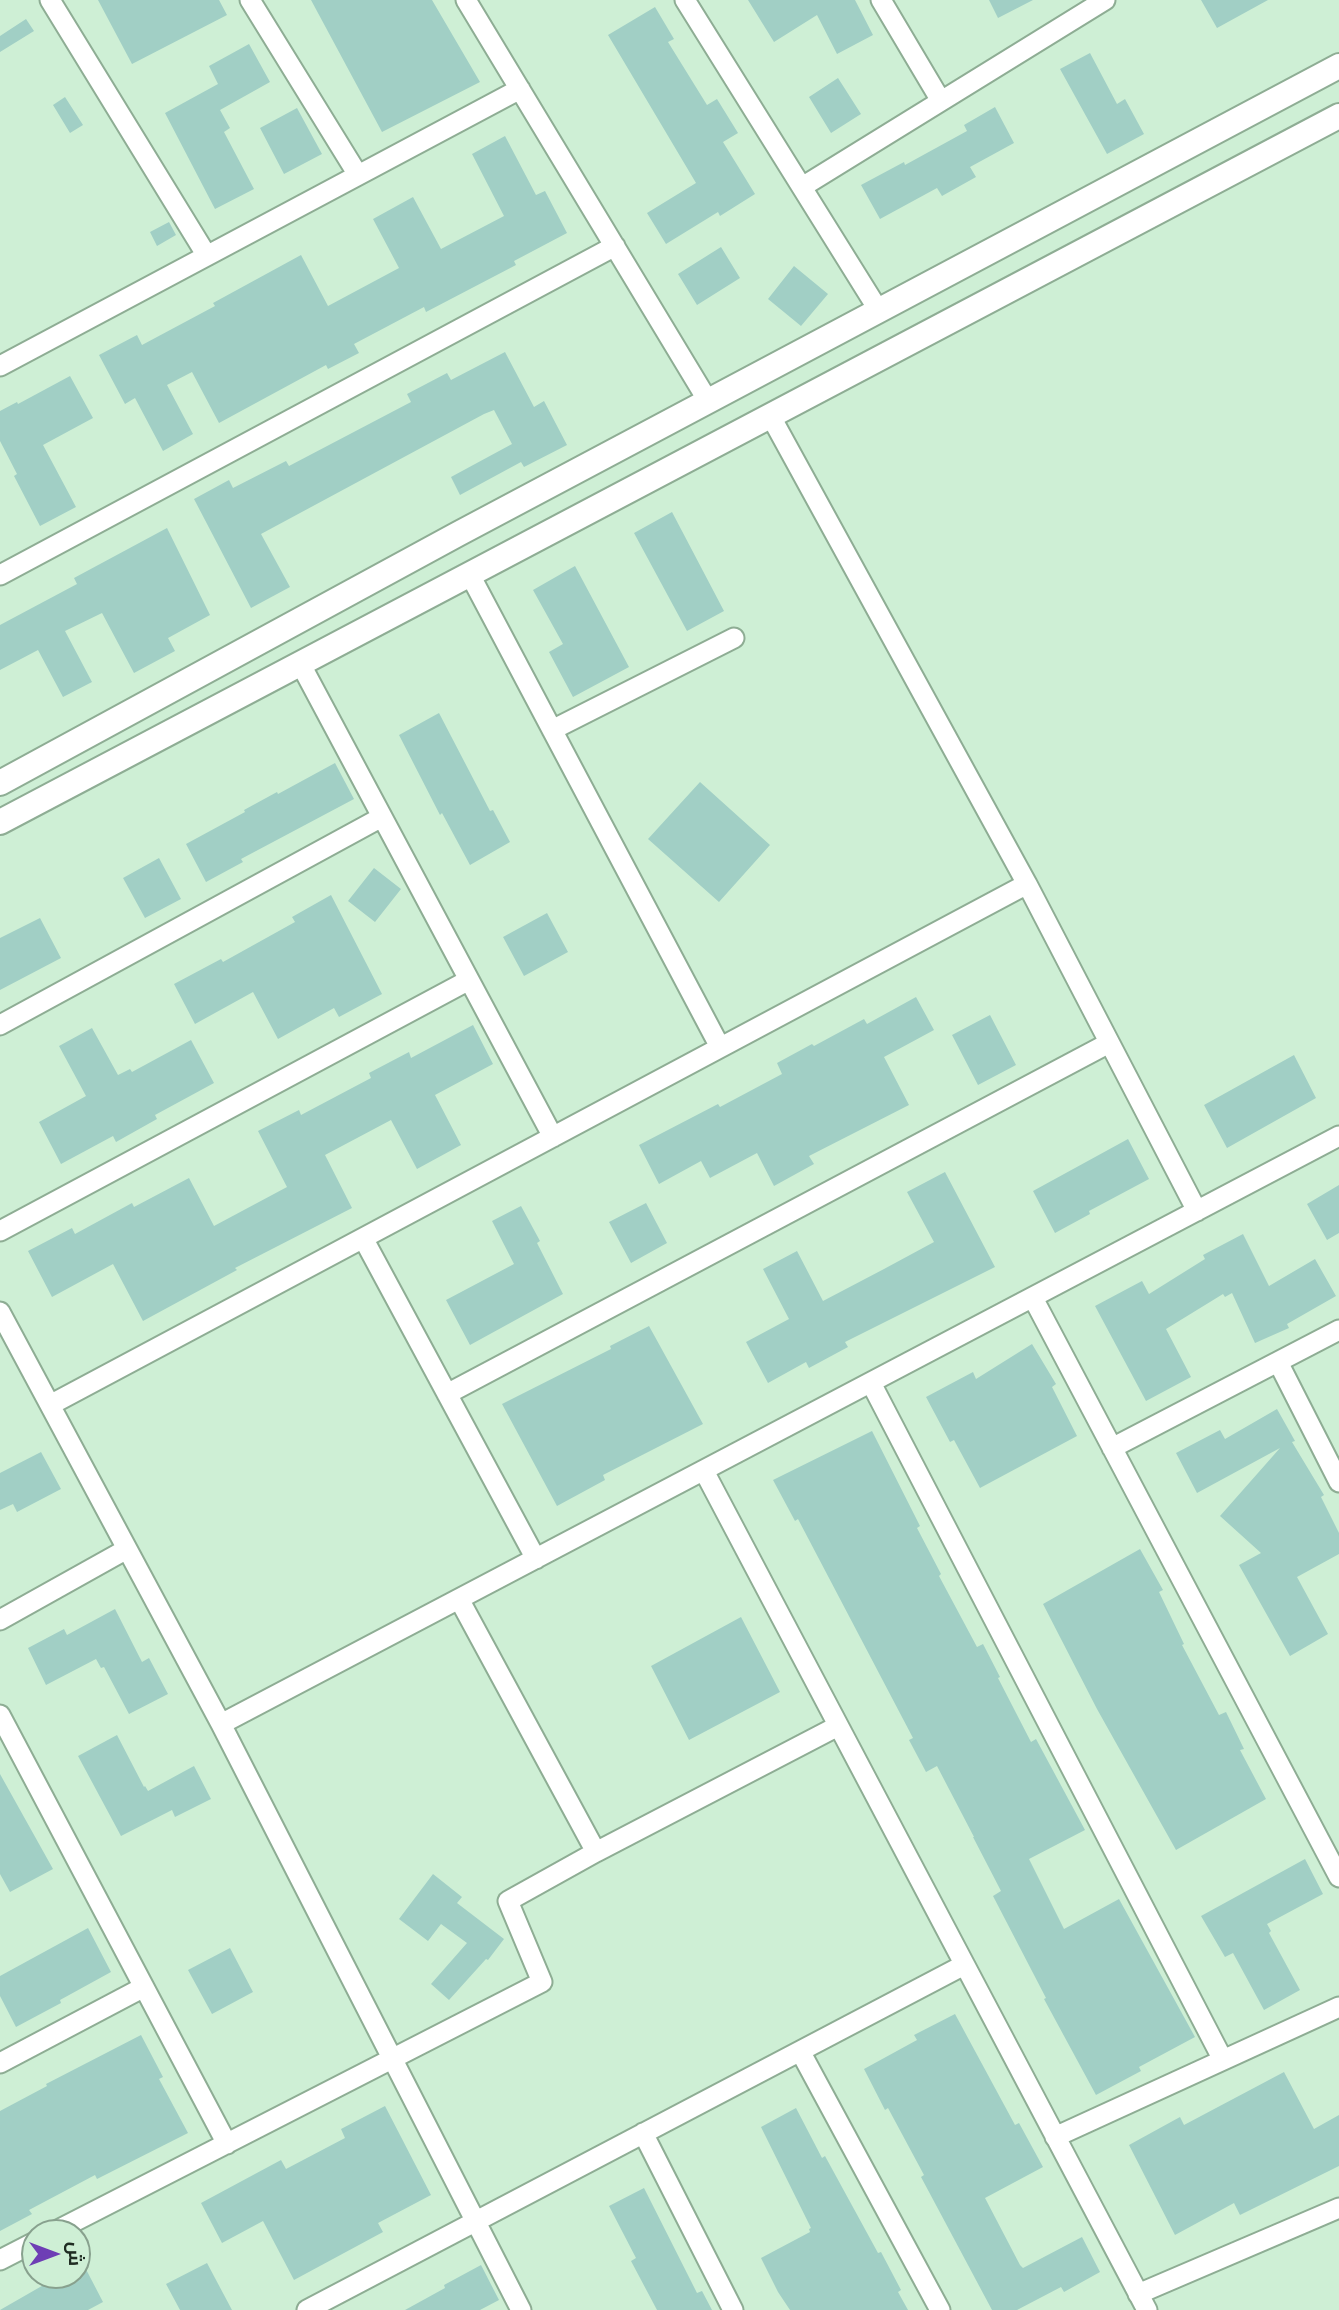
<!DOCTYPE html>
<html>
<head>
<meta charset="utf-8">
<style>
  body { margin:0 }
  #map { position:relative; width:1339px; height:2310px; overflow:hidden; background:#ceefd5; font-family:"Crimson Pro",Cairo,serif }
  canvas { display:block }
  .north { position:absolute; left:21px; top:2219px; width:70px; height:70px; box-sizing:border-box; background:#ceefd5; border:2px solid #88a18e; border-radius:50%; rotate:90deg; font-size:19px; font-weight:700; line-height:28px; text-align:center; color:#202d23 }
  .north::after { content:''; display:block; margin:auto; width:24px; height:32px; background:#6e3eb5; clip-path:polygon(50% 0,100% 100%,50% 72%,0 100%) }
</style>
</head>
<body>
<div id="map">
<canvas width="1339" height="2310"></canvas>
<div class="north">ش</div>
</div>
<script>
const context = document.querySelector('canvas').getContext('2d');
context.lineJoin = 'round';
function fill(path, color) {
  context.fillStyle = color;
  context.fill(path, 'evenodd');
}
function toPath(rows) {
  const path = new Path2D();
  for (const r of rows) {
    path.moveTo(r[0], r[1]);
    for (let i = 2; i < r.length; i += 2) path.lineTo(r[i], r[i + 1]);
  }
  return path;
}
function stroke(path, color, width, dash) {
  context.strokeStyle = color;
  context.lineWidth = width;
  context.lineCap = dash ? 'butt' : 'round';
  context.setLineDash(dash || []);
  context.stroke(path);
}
fill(toPath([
  [98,0,219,0,227,15,132,64],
  [311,0,432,0,480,82,382,132],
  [748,0,855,0,873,35,837,54,817,15,774,42],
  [989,0,1033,0,998,18],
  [1201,0,1268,0,1217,28],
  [655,7,674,39,668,42,707,105,717,99,738,133,723,142,755,194,720,216,718,212,666,244,647,213,696,183,608,35],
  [26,19,34,31,0,52,0,36],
  [249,44,270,82,220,110,230,128,224,132,254,189,215,209,165,113,218,84,209,66],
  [1090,53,1117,104,1125,99,1144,134,1107,154,1060,69],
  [838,78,861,114,831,133,809,97],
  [65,97,83,125,70,133,53,105],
  [995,107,1014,143,970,167,976,177,942,196,937,188,880,219,861,185,904,162,905,165,967,131,964,125],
  [297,108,322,154,284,174,260,128],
  [505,136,536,195,545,191,567,233,514,261,516,265,426,312,424,307,354,344,359,353,328,369,326,365,219,423,192,372,167,385,193,434,163,451,135,398,125,404,99,355,137,335,142,345,215,306,213,303,301,255,328,306,399,268,373,219,413,197,441,249,504,216,472,154],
  [169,222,176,235,157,246,150,232],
  [721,247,740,278,697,305,678,274],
  [794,266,828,294,801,326,768,299],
  [505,352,534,407,544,401,567,445,524,467,521,462,460,495,451,477,512,444,494,410,484,414,261,534,290,587,251,608,194,499,229,480,233,488,286,461,289,466,411,402,407,394,447,373,451,380],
  [70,376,93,418,43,445,76,507,40,526,14,476,17,474,0,441,0,411,17,402,18,404],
  [672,512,724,611,687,631,634,533],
  [167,528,210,615,168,638,175,651,134,673,102,613,65,631,92,682,63,697,38,650,0,670,0,625,77,584,74,578],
  [575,566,629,667,573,697,549,652,563,644,533,590],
  [439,713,490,811,493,810,510,842,470,865,442,813,440,815,399,735],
  [335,763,354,799,241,859,243,862,206,882,186,844,245,812,244,810,277,792,278,794],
  [700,782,770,845,719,902,648,839],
  [159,858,181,899,145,918,123,878],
  [374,868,401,889,375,922,348,901],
  [331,895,382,994,339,1017,334,1008,278,1039,253,992,195,1024,174,984,221,959,223,962,295,922,292,917],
  [547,913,568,952,524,976,503,937],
  [40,918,61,958,0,990,0,938],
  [916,997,934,1030,884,1057,909,1105,809,1156,814,1164,774,1186,757,1153,710,1178,701,1161,659,1184,639,1145,718,1104,720,1107,782,1074,777,1063,812,1044,814,1046,864,1019,867,1024],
  [990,1015,1016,1065,978,1085,952,1035],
  [473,1025,493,1064,435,1095,461,1145,417,1169,391,1120,325,1155,352,1208,235,1268,237,1270,143,1321,113,1264,52,1297,28,1251,72,1228,75,1234,132,1203,134,1207,189,1178,214,1226,287,1187,258,1131,299,1110,301,1115,371,1078,369,1073,409,1052,411,1058],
  [92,1028,118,1075,130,1069,132,1072,191,1040,214,1083,155,1115,157,1119,116,1142,113,1136,61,1164,39,1122,86,1096,59,1046],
  [1294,1055,1316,1098,1227,1148,1204,1105],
  [1128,1139,1149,1179,1089,1211,1090,1214,1055,1233,1033,1191],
  [945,1172,995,1267,845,1342,848,1347,809,1368,806,1362,768,1383,746,1342,789,1319,763,1269,797,1251,823,1301,884,1269,934,1242,907,1192],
  [1339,1185,1339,1233,1327,1240,1307,1204],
  [646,1203,667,1243,631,1263,609,1222],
  [521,1206,540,1241,537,1243,563,1294,470,1345,446,1300,514,1264,492,1221],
  [1243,1234,1269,1286,1315,1259,1336,1296,1287,1324,1289,1328,1255,1343,1232,1293,1225,1297,1223,1294,1166,1329,1191,1377,1146,1401,1095,1306,1142,1281,1149,1294,1205,1259,1203,1255],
  [649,1326,703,1424,603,1475,605,1480,557,1506,502,1404,611,1349,610,1346],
  [1032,1344,1056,1384,1052,1387,1077,1436,980,1488,954,1440,950,1442,926,1397,973,1372,976,1379],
  [1277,1409,1295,1441,1292,1442,1324,1495,1321,1497,1339,1533,1339,1554,1297,1577,1328,1634,1290,1656,1239,1565,1261,1553,1220,1516,1280,1448,1197,1493,1176,1453,1220,1430,1225,1439],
  [872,1431,920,1526,917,1528,941,1574,939,1576,977,1647,983,1644,1000,1677,998,1678,1031,1742,1036,1739,1085,1830,1029,1859,1064,1929,1119,1899,1195,2037,1139,2067,1141,2071,1096,2095,1044,1999,1046,1998,993,1896,1001,1891,973,1837,974,1837,937,1766,926,1772,909,1740,913,1738,798,1519,795,1521,773,1480],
  [41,1452,61,1489,17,1512,13,1504,0,1510,0,1473],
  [1140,1549,1163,1590,1159,1592,1184,1644,1182,1645,1219,1715,1226,1712,1244,1749,1240,1750,1266,1799,1176,1850,1097,1709,1043,1604],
  [115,1609,142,1662,149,1658,168,1694,129,1714,104,1667,101,1668,96,1659,46,1685,28,1648,64,1629,67,1635],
  [741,1617,780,1692,689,1740,651,1666],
  [117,1735,144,1787,145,1786,148,1791,194,1766,211,1799,175,1817,172,1810,121,1836,78,1756],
  [0,1774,53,1869,10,1892,0,1874],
  [1305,1859,1323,1894,1267,1924,1271,1931,1269,1933,1300,1990,1264,2010,1233,1953,1225,1957,1201,1916],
  [433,1874,462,1897,457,1903,504,1939,488,1960,486,1959,449,2000,431,1984,467,1943,441,1924,428,1941,399,1919],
  [88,1928,111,1972,60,2000,61,2003,16,2027,0,1996,0,1976],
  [230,1948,253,1992,212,2014,188,1970],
  [955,2014,1015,2125,1019,2123,1043,2167,985,2198,1020,2265,1023,2268,1082,2237,1100,2272,1064,2292,1061,2287,1017,2310,992,2310,921,2177,924,2175,888,2108,885,2110,864,2069,917,2040,914,2035],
  [141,2035,163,2077,159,2079,188,2133,97,2179,95,2175,29,2210,32,2214,0,2231,0,2111,47,2086,46,2084],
  [1284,2072,1314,2129,1339,2115,1339,2166,1240,2215,1234,2203,1175,2235,1129,2145,1180,2117,1184,2125],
  [385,2106,431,2195,378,2223,383,2232,294,2280,263,2221,222,2243,201,2203,281,2160,286,2169,345,2138,341,2129],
  [796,2108,822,2158,825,2156,878,2253,881,2252,901,2290,898,2292,908,2310,790,2310,778,2292,761,2258,810,2232,809,2229,811,2228,761,2127],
  [644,2188,697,2293,702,2291,712,2310,657,2310,631,2261,636,2258,609,2206],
  [77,2252,103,2302,88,2310,0,2310,61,2275,77,2275],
  [207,2263,232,2310,180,2310,166,2284],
  [481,2265,499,2300,480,2310,405,2310,445,2288,444,2285]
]), '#a1cfc5');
const minor = toPath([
  [50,0,207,256],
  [250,0,358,175],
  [466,0,708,401],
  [685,0,879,311],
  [881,0,941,101],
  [802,187,1105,0],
  [0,366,520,89],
  [770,415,1027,884],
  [469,573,720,1047],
  [0,575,615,246],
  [300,663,553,1137],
  [552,730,734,638],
  [0,1025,382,817],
  [0,1231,469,980],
  [363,1238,536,1559],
  [1033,1298,1339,1877],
  [0,1312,221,1724,521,2310],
  [1278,1362,1339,1482],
  [871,1383,1223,2060],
  [447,1394,1109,1043],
  [50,1405,1027,884,1197,1211],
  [1112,1448,1339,1330],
  [704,1471,1147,2310],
  [459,1599,596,1852,838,1726],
  [0,1620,127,1549],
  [0,1715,227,2144],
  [221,1724,1339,1136],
  [800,2051,940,2310],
  [0,2063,144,1987],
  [643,2133,733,2310],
  [1055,2137,1339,2007],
  [52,2233,542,1982,508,1901,596,1852],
  [0,2260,35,2242],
  [1138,2294,1339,2208],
  [307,2310,964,1965]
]);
const tertiary = toPath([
  [0,783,458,534,1339,66],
  [0,822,1339,116]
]);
stroke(minor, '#8ead94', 23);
stroke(tertiary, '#8ead94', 28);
stroke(minor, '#fff', 19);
stroke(tertiary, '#fff', 24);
</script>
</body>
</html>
